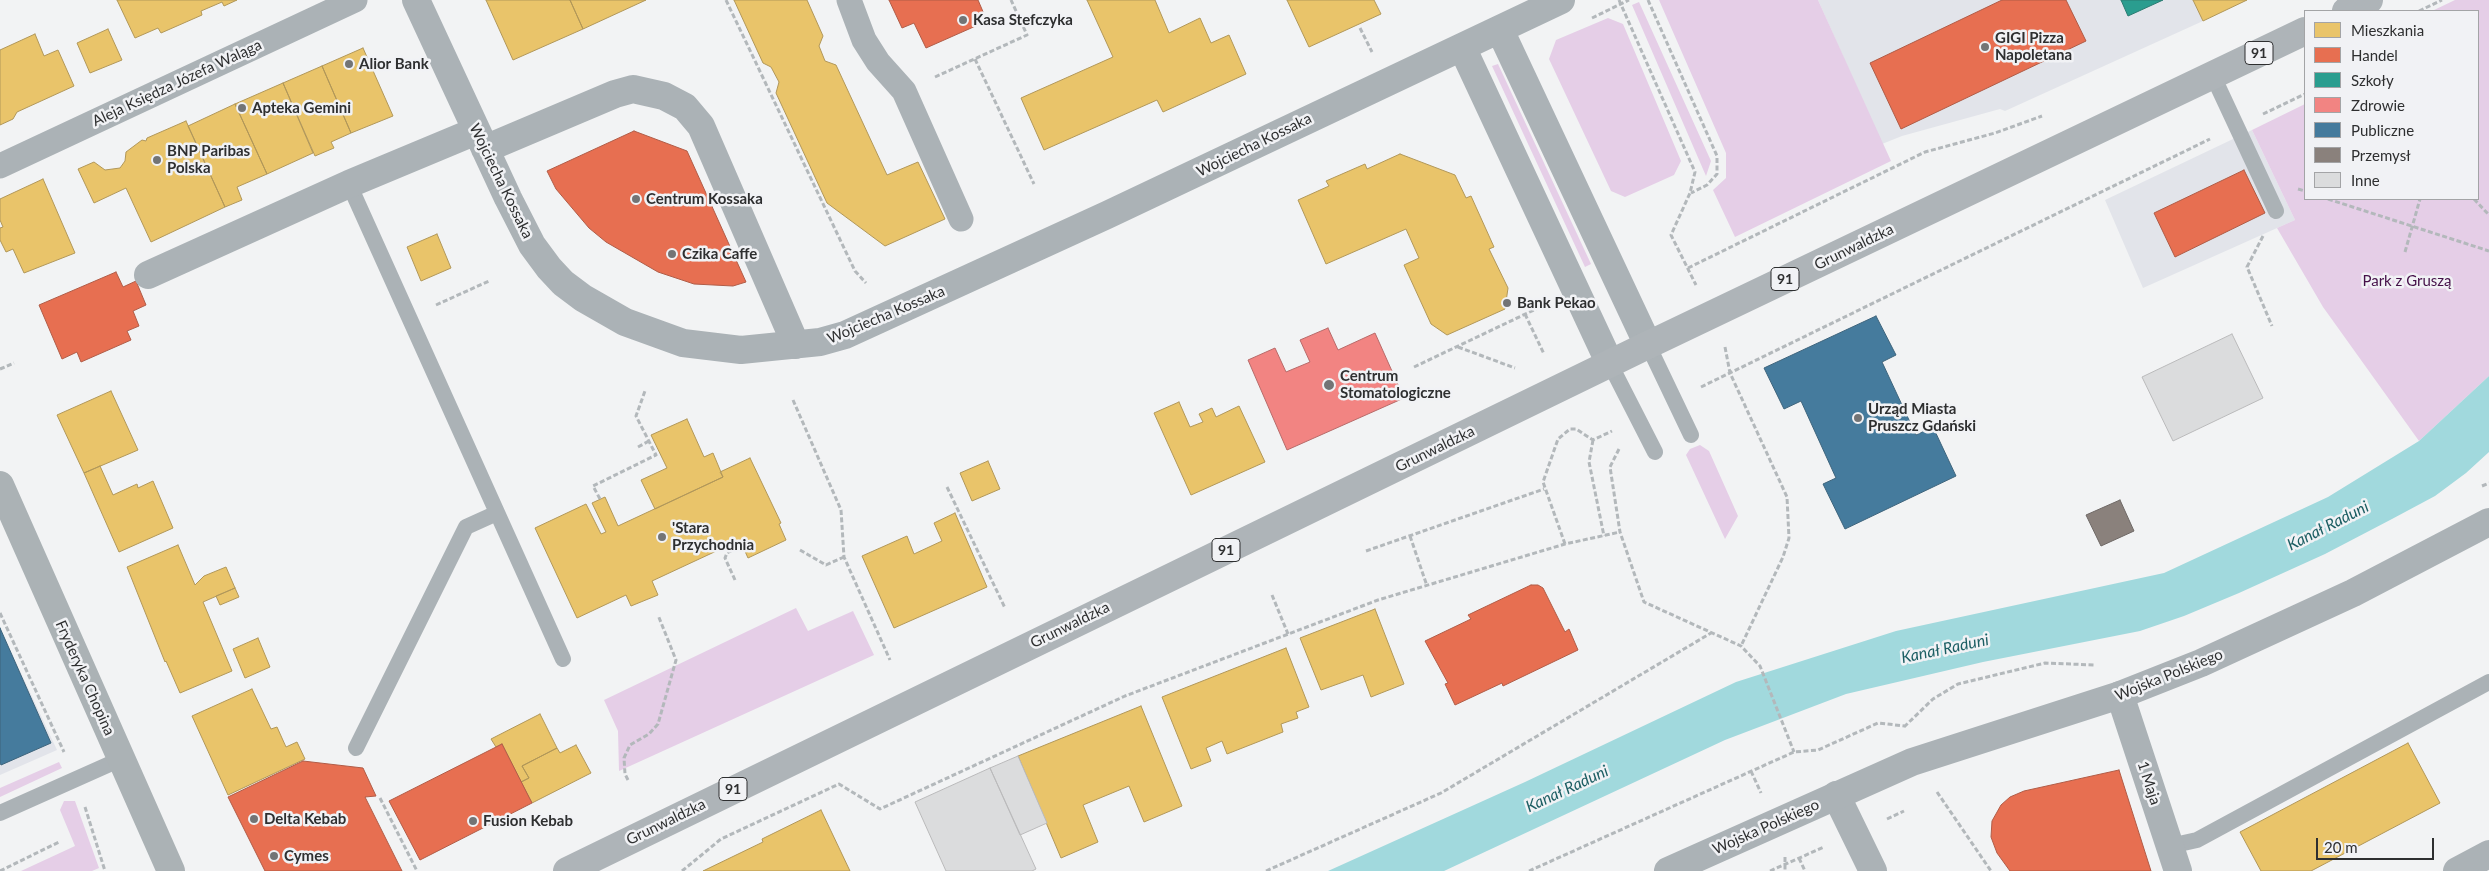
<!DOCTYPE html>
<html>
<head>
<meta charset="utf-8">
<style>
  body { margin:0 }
  #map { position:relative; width:2489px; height:871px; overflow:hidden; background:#f2f3f4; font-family:Lato,sans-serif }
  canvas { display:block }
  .legend { position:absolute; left:2304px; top:10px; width:175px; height:190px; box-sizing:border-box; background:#f1f2f5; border:1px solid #a3a4a6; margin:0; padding:6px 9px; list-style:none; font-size:15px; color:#2e2f30 }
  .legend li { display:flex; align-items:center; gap:10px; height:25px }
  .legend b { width:25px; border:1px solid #a3a4a6 }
  .scale { position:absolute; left:2316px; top:838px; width:118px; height:22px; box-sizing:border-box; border:2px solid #2e2f30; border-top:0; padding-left:6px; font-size:15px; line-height:18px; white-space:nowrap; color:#2e2f30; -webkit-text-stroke:4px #f1f2f5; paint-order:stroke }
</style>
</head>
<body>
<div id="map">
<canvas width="2489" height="871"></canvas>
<ul class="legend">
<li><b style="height:14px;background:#e9c46a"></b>Mieszkania</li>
<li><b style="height:14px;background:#e76f51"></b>Handel</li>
<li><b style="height:14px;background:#2a9d8f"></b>Szkoły</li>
<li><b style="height:14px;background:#f28482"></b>Zdrowie</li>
<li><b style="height:14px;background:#457b9d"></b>Publiczne</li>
<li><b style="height:14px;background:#8a817c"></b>Przemysł</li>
<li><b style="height:14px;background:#dbdcdd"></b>Inne</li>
</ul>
<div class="scale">20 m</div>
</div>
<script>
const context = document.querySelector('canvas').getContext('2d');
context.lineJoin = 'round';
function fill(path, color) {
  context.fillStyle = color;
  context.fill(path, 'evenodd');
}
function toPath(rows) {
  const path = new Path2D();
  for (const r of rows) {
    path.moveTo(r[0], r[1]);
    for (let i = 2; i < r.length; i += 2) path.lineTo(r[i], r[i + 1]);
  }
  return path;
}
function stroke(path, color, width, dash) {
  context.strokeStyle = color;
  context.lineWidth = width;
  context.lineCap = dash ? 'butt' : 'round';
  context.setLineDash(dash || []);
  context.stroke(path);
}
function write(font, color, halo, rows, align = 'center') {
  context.font = font + ' Lato,sans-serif';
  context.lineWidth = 5;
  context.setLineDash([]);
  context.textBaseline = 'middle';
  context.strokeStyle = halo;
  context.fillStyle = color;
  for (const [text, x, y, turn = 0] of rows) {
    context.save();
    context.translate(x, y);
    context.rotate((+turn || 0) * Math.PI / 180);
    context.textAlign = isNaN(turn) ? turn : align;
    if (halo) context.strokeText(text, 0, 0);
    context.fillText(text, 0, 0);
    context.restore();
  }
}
fill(toPath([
  [1818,0,2193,0,2203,21,2005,111,2000,109,1902,136,1882,144],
  [2252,130,2295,220,2143,288,2105,200],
  [0,628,57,750,0,775]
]), '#e2e4ea');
fill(toPath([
  [1659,0,1818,0,1891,161,1735,237,1713,190,1726,178,1726,153],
  [2455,0,2489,0,2489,376,2419,441,2323,307,2277,228,2295,220,2252,130,2305,104,2305,199,2478,199,2478,11,2432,11],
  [1639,2,1711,161,1706,176,1632,5],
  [1608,18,1623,24,1681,161,1674,175,1625,197,1611,191,1549,59,1556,40],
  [1498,64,1591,264,1585,267,1492,66],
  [1700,445,1709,451,1738,516,1725,539,1686,455,1690,449],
  [796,608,808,631,853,611,874,655,619,771,618,731,604,700],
  [59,762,62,768,0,797,0,788],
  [64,801,75,801,99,868,92,871,21,871,75,846,60,810]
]), '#e5cee7');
fill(toPath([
  [2489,376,2489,452,2466,473,2435,496,2392,519,2325,554,2239,593,2184,616,2140,631,1983,662,1846,694,1725,740,1444,871,1328,871,1525,782,1736,682,1896,631,2164,573,2328,497,2419,441]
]), '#a1d9dd');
const homes = toPath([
  [117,0,237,0,224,6,222,2,201,11,202,15,161,33,158,28,135,38,117,0],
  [486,0,570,0,583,29,513,60,486,0],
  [570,0,646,0,583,29,570,0],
  [734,0,807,0,823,36,819,46,825,61,836,65,887,175,918,162,945,219,885,246,827,203,776,93,779,82,771,67,763,63,734,0],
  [1087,0,1155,0,1169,33,1200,18,1211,43,1229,35,1246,74,1163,112,1157,100,1044,150,1021,98,1113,57,1087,0],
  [1287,0,1374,0,1381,14,1309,47,1287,0],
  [2193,0,2247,0,2203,21,2193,0],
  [108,29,122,60,90,73,77,43,108,29],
  [35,34,44,56,58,50,74,86,17,112,13,119,0,125,0,50,35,34],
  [363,48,393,116,351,133,322,66,363,48],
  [322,66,351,133,331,142,334,148,315,156,283,83,322,66],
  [283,83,313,153,267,174,235,104,283,83],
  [235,104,267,174,237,187,242,200,225,207,188,126,235,104],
  [186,121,225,207,151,242,126,188,94,203,78,169,94,162,105,170,120,168,125,161,126,152,142,140,146,141,147,138,186,121],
  [1400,154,1455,175,1466,198,1471,196,1494,247,1489,249,1508,288,1505,309,1447,335,1431,324,1404,265,1419,258,1406,229,1326,264,1298,200,1329,186,1326,181,1365,164,1367,169,1400,154],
  [43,179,75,253,24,273,13,249,6,252,0,240,0,228,3,227,0,220,0,199,43,179],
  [437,234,451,268,421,281,407,247,437,234],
  [111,391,138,450,84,473,57,415,111,391],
  [1179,402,1190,427,1203,422,1199,414,1212,408,1216,417,1239,406,1265,462,1191,495,1154,413,1179,402],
  [687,419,704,457,713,453,723,477,655,509,641,480,667,468,651,435,687,419],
  [750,458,781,523,779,524,786,540,748,558,740,540,652,581,658,595,631,606,626,595,577,618,535,528,586,504,601,534,606,532,592,503,605,497,618,526,723,477,720,472,750,458],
  [988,461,1000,489,972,501,960,473,988,461],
  [100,466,113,495,137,484,138,488,153,481,173,528,119,552,84,473,100,466],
  [955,513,987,587,894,628,862,556,907,536,914,554,942,541,934,523,955,513],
  [178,545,195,585,204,576,226,567,235,588,203,602,232,671,180,693,166,661,165,662,127,567,178,545],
  [235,588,239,597,220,605,216,596,235,588],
  [1375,609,1404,684,1371,697,1363,675,1321,690,1300,638,1375,609],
  [258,638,270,667,245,678,233,649,258,638],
  [1286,648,1309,707,1296,712,1298,718,1281,724,1283,732,1227,754,1222,741,1206,748,1211,761,1191,769,1162,697,1286,648],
  [252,689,271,729,277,727,286,747,297,742,305,759,228,795,192,716,252,689],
  [1141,706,1182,806,1144,822,1129,786,1083,805,1098,842,1061,858,1018,756,1141,706],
  [540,714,557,748,522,766,529,778,521,782,502,744,496,747,491,739,540,714],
  [2408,743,2440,803,2311,871,2261,871,2240,832,2408,743],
  [576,745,591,773,532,803,521,782,529,778,522,766,557,748,560,753,576,745],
  [821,810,850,871,703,871,763,842,762,839,821,810]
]);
fill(homes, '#e9c46a');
stroke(homes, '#b19759', 1);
const shops = toPath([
  [889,0,978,0,987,21,926,48,914,23,902,28,889,0],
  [2002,0,2066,0,2086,41,1901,129,1870,63,2002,0],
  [634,131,687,151,746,282,733,286,694,284,658,272,606,242,589,228,556,189,547,171,634,131],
  [2244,170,2265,213,2175,257,2154,213,2244,170],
  [116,272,123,287,136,281,146,305,133,311,139,326,127,331,131,340,81,362,77,352,62,359,39,305,116,272],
  [1531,585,1538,585,1543,588,1565,632,1569,629,1578,650,1503,686,1502,683,1455,705,1445,684,1448,683,1425,641,1471,619,1468,615,1531,585],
  [502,744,532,803,420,860,389,801,502,744],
  [303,761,363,768,376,796,365,797,402,871,265,871,228,797,303,761],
  [2119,770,2151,871,2010,871,1997,853,1991,837,1992,821,2001,805,2010,797,2024,791,2119,770]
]);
fill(shops, '#e76f51');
stroke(shops, '#b05c47', 1);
const schools = toPath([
  [2121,0,2163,0,2128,16,2121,0]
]);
fill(schools, '#2a9d8f');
stroke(schools, '#2b7c72', 1);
const health = toPath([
  [1328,328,1338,350,1375,333,1404,398,1287,450,1248,360,1275,348,1286,372,1310,362,1300,340,1328,328]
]);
fill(health, '#f28482');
stroke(health, '#b76a69', 1);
const public = toPath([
  [1876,316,1896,355,1882,362,1916,435,1933,427,1956,476,1845,529,1823,484,1836,478,1801,401,1784,409,1764,368,1876,316],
  [0,628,51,743,1,765,0,763,0,628]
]);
fill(public, '#457b9d');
stroke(public, '#3e647c', 1);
const industry = toPath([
  [2120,500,2134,531,2101,546,2086,515,2120,500]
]);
fill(industry, '#8a817c');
stroke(industry, '#6e6865', 1);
const building = toPath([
  [2232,334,2263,398,2173,441,2142,377,2232,334],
  [1018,756,1047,823,1020,835,990,768,1018,756],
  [990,768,1036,869,1032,871,946,871,915,802,990,768]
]);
fill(building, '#dbdcdd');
stroke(building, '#bababb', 1);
stroke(toPath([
  [726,0,855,271,866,283],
  [1619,0,1695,172,1690,193,1671,235,1696,285],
  [1648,0,1717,156,1717,174,1707,185,1691,193],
  [2419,11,2442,0],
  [1592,18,1629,0],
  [1360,28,1372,52],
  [975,59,1034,184],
  [935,77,1027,35,1011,0],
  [2263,114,2305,94],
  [2298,189,2305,191],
  [2328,199,2489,251],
  [2474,199,2489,215],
  [2263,236,2247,267,2272,326],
  [2405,252,2420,199],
  [1688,268,1925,152,1995,133,2042,116],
  [436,305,489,281],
  [1525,314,1544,354],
  [1458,347,1515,368],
  [1725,347,1730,373,1787,497,1789,538,1783,557,1741,646],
  [1414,367,1536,309,1541,299],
  [0,369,14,363],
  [1701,387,2210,139],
  [793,400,841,510,844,557,890,660],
  [1593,440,1589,462,1604,536],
  [638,447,649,441],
  [1619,449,1610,467,1620,532,1644,602,1741,646,1760,666,1794,752],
  [2482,486,2489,483],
  [947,487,1005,608],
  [600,499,593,486,656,455,636,416,645,391],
  [1410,536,1427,586],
  [1565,544,1543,482,1558,439,1570,429,1576,429,1593,440,1612,431],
  [800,550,826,565,844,557],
  [1366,551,1544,489],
  [735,580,725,558,727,553,742,545],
  [1272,595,1288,634],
  [0,613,64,752],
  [1904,727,1933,699,1958,684,2045,663,2095,665],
  [1751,771,1761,793],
  [628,780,625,774,624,758,630,745,649,734,658,724,676,660,658,615],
  [1937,792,1991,871],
  [380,798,417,871],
  [85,807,105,871],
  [1887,819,1904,811],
  [1785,857,1785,871],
  [1799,858,1805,871],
  [0,871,59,842],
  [682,871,721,839,839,784,880,809,1125,696,1378,600,1565,544,1620,532],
  [1266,871,1441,793,1711,633],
  [1529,871,1794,752,1818,750,1878,723,1905,726],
  [1770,871,1824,847]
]), '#b3b8bb', 3, [5, 2.5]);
stroke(toPath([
  [2213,76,2276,211],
  [349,184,563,659],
  [1648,345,1691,435],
  [1610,364,1655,452],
  [356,748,466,527,497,513],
  [0,813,121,759],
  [2170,846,2197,840,2489,682]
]), '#abb2b6', 16);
stroke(toPath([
  [849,0,864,40,878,62,904,91,961,219],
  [0,166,355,0]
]), '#abb2b6', 25);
stroke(toPath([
  [416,0,508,198,532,245,549,268,563,283,583,298,625,322,683,343,741,350,820,342,845,335,1107,215,1561,0],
  [1500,30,1648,345],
  [1462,47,1610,364],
  [485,149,615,94,633,89,664,96,685,107,701,126,796,345],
  [148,275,349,184,476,131],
  [2120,695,2178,871],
  [1836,795,1873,871],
  [2457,871,2489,854]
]), '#abb2b6', 28);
stroke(toPath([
  [1668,871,1912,762,2120,695,2201,663,2353,593,2489,522]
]), '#abb2b6', 28);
stroke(toPath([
  [0,485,171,871]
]), '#abb2b5', 28);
stroke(toPath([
  [2346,11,2369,0],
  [567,871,1648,345,2305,31]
]), '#aeb4b8', 28);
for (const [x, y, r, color] of [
  [963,20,5,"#737475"],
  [1985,47,5,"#737475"],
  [349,64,5,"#737475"],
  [242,108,5,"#737475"],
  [157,160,5,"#737475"],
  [636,199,5,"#737475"],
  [672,254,5,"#737475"],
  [1507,303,5,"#737475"],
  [1329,385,6,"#737475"],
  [1858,418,5,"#737475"],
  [662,537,5,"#737475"],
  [254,819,5,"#737475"],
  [473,821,5,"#737475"],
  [274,856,5,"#737475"]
]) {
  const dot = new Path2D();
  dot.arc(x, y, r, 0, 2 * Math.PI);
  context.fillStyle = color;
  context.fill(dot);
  stroke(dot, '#f1f2f5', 2);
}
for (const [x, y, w] of [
  [2259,53,28],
  [1785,279,28],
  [1226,550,28],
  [733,789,28]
]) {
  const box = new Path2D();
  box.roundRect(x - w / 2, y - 11.5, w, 23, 4);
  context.fillStyle = '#f1f2f5';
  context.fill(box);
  stroke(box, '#2e2f30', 1);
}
write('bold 14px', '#2e2f30', null, [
  ["91",2259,53],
  ["91",1785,279],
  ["91",1226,550],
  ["91",733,789]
]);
write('bold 15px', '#2e2f30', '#f1f2f5', [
  ["Kasa Stefczyka",973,20],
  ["GIGI Pizza",1995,38],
  ["Napoletana",1995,55],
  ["Alior Bank",359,64],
  ["Apteka Gemini",252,108],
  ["BNP Paribas",167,151],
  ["Polska",167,168],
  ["Centrum Kossaka",646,199],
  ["Czika Caffe",682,254],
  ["Bank Pekao",1517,303],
  ["Centrum",1340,376],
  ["Stomatologiczne",1340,393],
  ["Urząd Miasta",1868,409],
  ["Pruszcz Gdański",1868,426],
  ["'Stara",672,528],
  ["Przychodnia",672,545],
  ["Delta Kebab",264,819],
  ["Fusion Kebab",483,821],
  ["Cymes",284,856]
], 'left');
write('15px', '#2e2f30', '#f1f2f5', [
  ["Aleja Księdza Józefa Waląga",177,83,-25],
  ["Wojciecha Kossaka",1254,145,-26],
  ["Wojciecha Kossaka",501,181,64],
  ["Grunwaldzka",1854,247,-26],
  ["Wojciecha Kossaka",886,315,-23],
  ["Grunwaldzka",1435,449,-26],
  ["Grunwaldzka",1070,625,-26],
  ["Wojska Polskiego",2169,675,-22],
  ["Fryderyka Chopina",85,678,66],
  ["1 Maja",2149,783,72],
  ["Grunwaldzka",666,822,-26],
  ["Wojska Polskiego",1766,827,-24]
]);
write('15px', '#451149', '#f1f2f5', [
  ["Park z Gruszą",2407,281]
]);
write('italic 16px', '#1c5e63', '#f1f2f5', [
  ["Kanał Raduni",2328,526,-27],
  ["Kanał Raduni",1945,649,-12],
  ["Kanał Raduni",1567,789,-25]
]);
</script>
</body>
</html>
